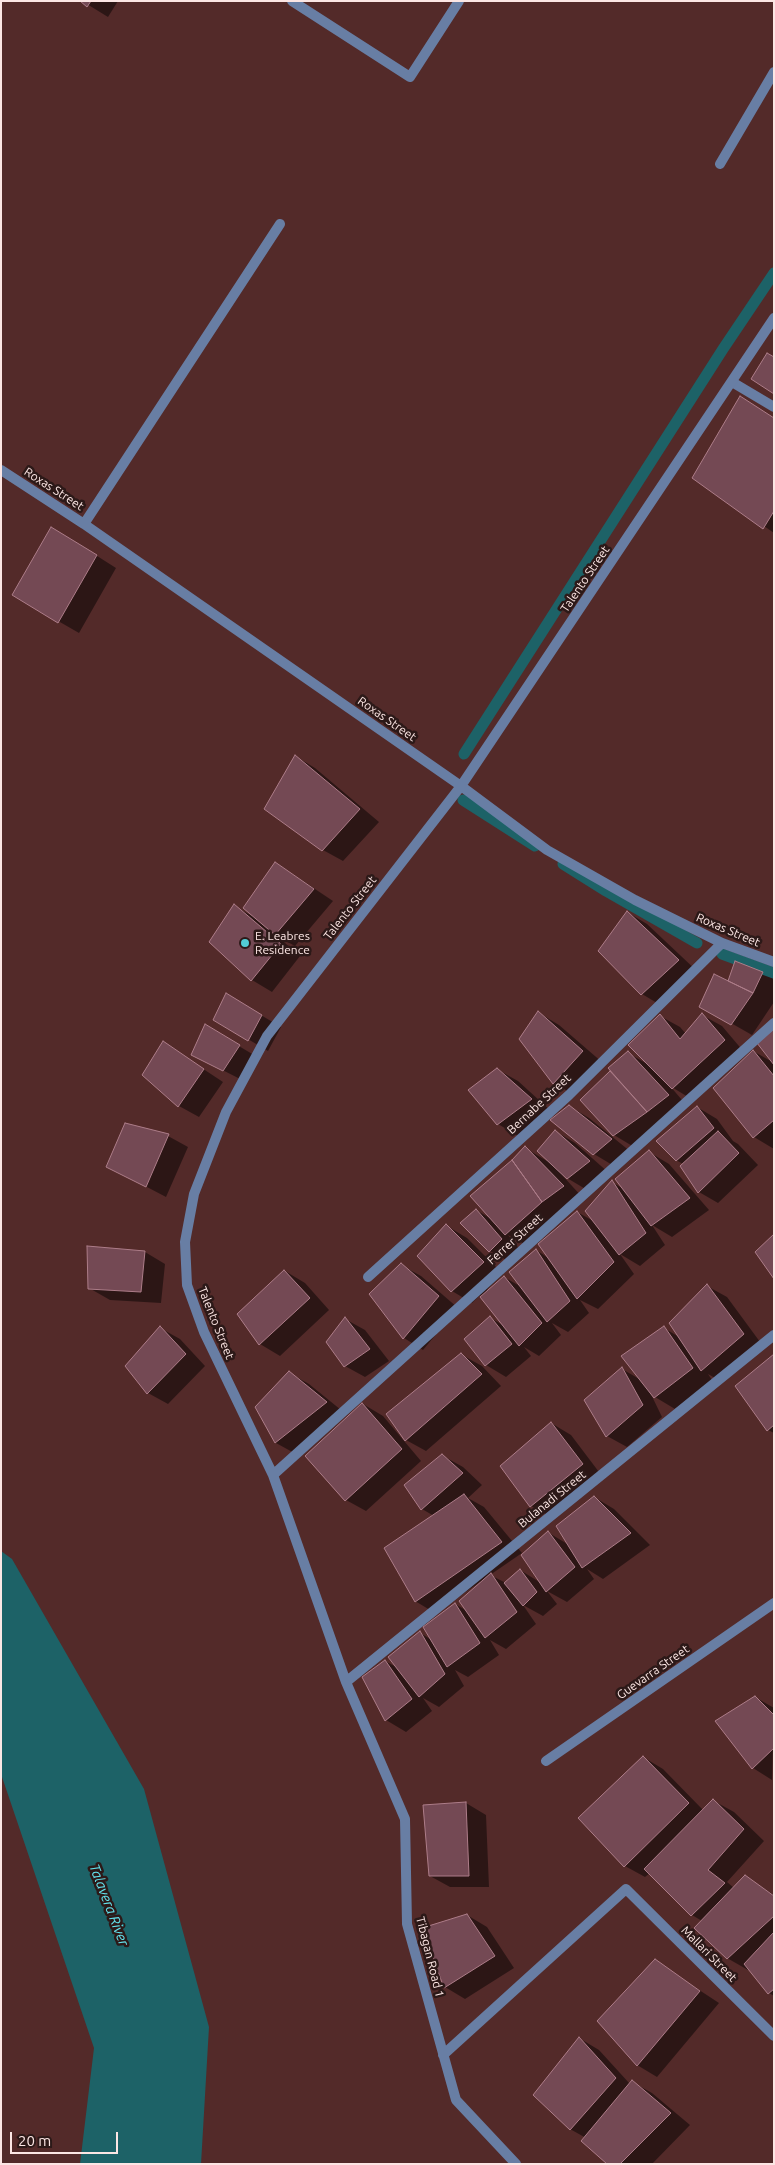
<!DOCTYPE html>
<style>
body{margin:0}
#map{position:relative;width:775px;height:2165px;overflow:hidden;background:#532a29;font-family:Ubuntu,sans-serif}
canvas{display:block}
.frame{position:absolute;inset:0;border:2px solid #fce6e4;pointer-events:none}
.scale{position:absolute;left:10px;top:2132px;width:108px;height:22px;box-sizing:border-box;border:2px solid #fce6e4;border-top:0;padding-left:6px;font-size:15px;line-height:18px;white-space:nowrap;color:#fce6e4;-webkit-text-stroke:4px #2c1918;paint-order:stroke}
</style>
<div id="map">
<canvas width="775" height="2165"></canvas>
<div class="frame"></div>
<div class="scale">20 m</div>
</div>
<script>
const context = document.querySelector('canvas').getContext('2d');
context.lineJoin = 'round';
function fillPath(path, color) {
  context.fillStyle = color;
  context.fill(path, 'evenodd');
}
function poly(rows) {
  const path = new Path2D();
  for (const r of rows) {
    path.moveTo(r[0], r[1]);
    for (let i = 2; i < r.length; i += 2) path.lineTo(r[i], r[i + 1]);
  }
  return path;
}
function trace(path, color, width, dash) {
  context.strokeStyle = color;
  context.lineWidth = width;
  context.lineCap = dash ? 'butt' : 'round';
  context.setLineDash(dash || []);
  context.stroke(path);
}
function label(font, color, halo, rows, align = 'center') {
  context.font = font + ' Ubuntu,sans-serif';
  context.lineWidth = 5;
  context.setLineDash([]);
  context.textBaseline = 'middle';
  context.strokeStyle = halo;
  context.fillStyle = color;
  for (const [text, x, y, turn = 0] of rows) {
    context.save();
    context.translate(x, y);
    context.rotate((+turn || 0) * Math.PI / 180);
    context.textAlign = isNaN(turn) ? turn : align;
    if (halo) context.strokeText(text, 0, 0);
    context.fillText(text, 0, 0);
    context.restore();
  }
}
const water = poly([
 [1,1551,12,1559,144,1789,209,2027,201,2164,80,2164,94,2048,1,1774]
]);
const shadow = poly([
 [82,1,118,1,108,17],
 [774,418,774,533,694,477],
 [72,540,116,568,79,633,13,595],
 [295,756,315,768,379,822,343,861,323,850],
 [276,863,333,901,295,946,278,937,300,956,272,992,252,980,234,906,252,916],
 [627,912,647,924,698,972,662,1006,642,994,599,951],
 [762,973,774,979,774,1002,752,1035,701,1006,729,982],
 [227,995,281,1027,268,1051,214,1019],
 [539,1013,559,1025,603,1063,574,1095,554,1083,520,1039],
 [702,1015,722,1026,744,1052,693,1100,670,1086,688,1107,634,1147,614,1135,610,1073,618,1077,628,1053,649,1065,660,1016,680,1027,686,1034],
 [205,1026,259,1058,244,1081,193,1055],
 [164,1043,223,1082,199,1117,179,1106],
 [753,1051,774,1063,774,1149,754,1137],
 [498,1070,518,1081,551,1111,518,1136,498,1124],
 [569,1106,589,1118,631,1152,614,1166,594,1154],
 [697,1107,717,1119,733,1141,738,1144,758,1165,718,1203,699,1192,683,1164,676,1160],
 [555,1131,575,1143,609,1173,587,1190,562,1175,583,1198,526,1245,508,1235,521,1251,510,1262,490,1251,476,1210,493,1220,525,1148,547,1161],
 [168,1136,188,1147,166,1197,107,1166],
 [649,1152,669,1164,709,1210,672,1237,652,1225,665,1245,640,1266,620,1254,634,1274,598,1309,580,1300,589,1313,568,1332,552,1323,561,1335,539,1356,524,1347,531,1356,506,1377,486,1365,466,1339,490,1318,505,1326,480,1295,472,1303,452,1291,447,1226,467,1238,503,1274,487,1289,488,1291,504,1277,523,1288,536,1250,550,1259,577,1212,597,1223,612,1182,625,1190],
 [145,1252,165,1264,161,1303,110,1300,89,1288],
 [401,1265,421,1276,458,1308,423,1350,404,1338],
 [285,1271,305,1283,329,1310,280,1356,260,1344,239,1314],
 [707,1286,727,1297,763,1346,722,1382,708,1374,712,1380,675,1409,655,1397,648,1388,662,1417,627,1447,607,1436,622,1369,641,1380,664,1328,679,1337],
 [345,1319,365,1330,389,1361,365,1377,345,1366],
 [160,1328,180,1339,205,1366,168,1404,148,1393,127,1366],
 [462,1355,482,1366,501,1386,426,1451,406,1440],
 [774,1355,774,1433,768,1430],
 [289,1373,309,1384,346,1414,296,1454,276,1443,257,1408],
 [363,1404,383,1416,421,1461,366,1511,346,1500],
 [551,1423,571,1435,602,1476,551,1517,531,1506],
 [443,1456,463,1467,482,1485,468,1498,484,1507,522,1553,490,1575,506,1583,520,1570,541,1583,549,1533,569,1545,594,1497,614,1509,650,1545,603,1579,587,1569,594,1579,567,1602,547,1591,557,1604,543,1616,523,1605,536,1624,506,1649,490,1640,499,1655,468,1677,455,1670,464,1686,439,1707,423,1698,432,1711,406,1732,386,1720,363,1678,385,1661,398,1668,420,1633,432,1640,455,1604,469,1612,481,1583,480,1582,435,1613,415,1601,434,1516,422,1509,406,1485],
 [755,1697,774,1708,772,1780,753,1768],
 [643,1757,663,1769,704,1811,714,1801,734,1812,764,1841,727,1882,734,1888,745,1877,774,1895,774,1996,769,1993,749,1968,748,1970,727,1958,702,1921,692,1915,650,1873,645,1877,625,1866],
 [466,1803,486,1815,489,1887,450,1887,430,1876,424,1806],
 [467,1915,487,1927,514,1968,465,1999,445,1987],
 [655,1961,719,2003,657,2077,637,2065],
 [579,2038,599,2050,630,2084,632,2082,652,2093,690,2125,652,2164,609,2164,586,2138,570,2129]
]);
const stream = poly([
 [464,754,723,349,774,273],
 [463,800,535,846],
 [563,864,606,891,697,943],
 [722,954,774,973]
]);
const building = poly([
 [80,1,91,1,87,7,80,1],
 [767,353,774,357,774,394,751,379,767,353],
 [740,396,774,418,774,511,763,529,692,478,740,396],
 [51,527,97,555,58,623,12,595,51,527],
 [295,755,360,809,322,851,264,809,295,755],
 [275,862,314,889,275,935,243,908,275,862],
 [234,904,281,944,251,981,209,942,234,904],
 [627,911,679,960,641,995,598,951,627,911],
 [735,961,763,972,753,993,728,981,735,961],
 [714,974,753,993,731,1025,699,1007,714,974],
 [226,993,262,1015,248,1041,213,1020,226,993],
 [538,1011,583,1051,553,1084,519,1039,538,1011],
 [702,1013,725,1040,672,1089,628,1045,660,1014,680,1039,702,1013],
 [205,1024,240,1045,223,1071,191,1055,205,1024],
 [774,1029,774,1065,757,1043,774,1029],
 [163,1041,204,1069,178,1107,142,1075,163,1041],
 [753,1050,774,1076,774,1120,753,1138,713,1088,753,1050],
 [628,1051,669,1095,647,1112,608,1068,628,1051],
 [497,1068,532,1099,497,1125,468,1090,497,1068],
 [610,1071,647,1112,613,1136,580,1100,610,1071],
 [569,1105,612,1139,593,1155,550,1120,569,1105],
 [697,1106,714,1128,676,1161,656,1141,697,1106],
 [125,1123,169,1134,146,1187,106,1167,125,1123],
 [555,1130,590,1161,567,1179,537,1151,555,1130],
 [718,1131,739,1153,698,1193,680,1166,718,1131],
 [525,1146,564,1186,542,1202,512,1160,525,1146],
 [649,1150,690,1198,651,1226,615,1179,649,1150],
 [512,1160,542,1202,505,1235,470,1196,512,1160],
 [612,1180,646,1233,619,1255,585,1211,612,1180],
 [476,1209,502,1239,489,1252,460,1223,476,1209],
 [577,1211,614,1262,577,1299,538,1244,577,1211],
 [446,1224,484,1262,451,1292,417,1256,446,1224],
 [774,1234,774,1279,755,1252,774,1234],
 [87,1246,145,1251,141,1292,88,1289,87,1246],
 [536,1249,570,1301,547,1322,509,1272,536,1249],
 [401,1263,439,1296,403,1339,369,1294,401,1263],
 [284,1270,310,1298,259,1345,237,1314,284,1270],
 [504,1276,542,1323,519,1346,480,1297,504,1276],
 [707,1284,744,1334,701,1371,669,1323,707,1284],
 [490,1316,512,1344,485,1366,464,1339,490,1316],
 [345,1317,370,1349,344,1367,326,1342,345,1317],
 [160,1326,186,1354,147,1394,125,1366,160,1326],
 [664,1326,693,1368,654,1398,621,1356,664,1326],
 [461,1353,482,1374,405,1441,386,1414,461,1353],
 [774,1354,774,1425,767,1431,735,1386,774,1354],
 [622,1367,643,1405,606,1437,584,1400,622,1367],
 [289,1371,327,1402,275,1443,255,1407,289,1371],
 [362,1403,402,1449,345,1501,305,1456,362,1403],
 [551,1422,583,1464,530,1507,500,1466,551,1422],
 [442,1454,463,1473,421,1510,404,1485,442,1454],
 [464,1494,502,1542,415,1602,384,1548,464,1494],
 [594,1496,631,1533,582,1568,556,1526,594,1496],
 [548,1531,575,1567,546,1592,521,1555,548,1531],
 [520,1569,537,1592,523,1606,504,1583,520,1569],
 [491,1573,517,1612,485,1638,459,1601,491,1573],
 [455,1603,480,1643,447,1667,423,1627,455,1603],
 [420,1631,445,1674,419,1697,388,1657,420,1631],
 [385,1660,412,1699,385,1721,362,1677,385,1660],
 [755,1696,774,1715,774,1748,752,1769,715,1721,755,1696],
 [643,1756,689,1803,624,1867,578,1818,643,1756],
 [713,1799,744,1829,708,1870,725,1883,691,1916,644,1869,713,1799],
 [466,1802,469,1876,429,1876,423,1805,466,1802],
 [745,1875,774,1896,774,1916,727,1959,694,1928,745,1875],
 [467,1914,495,1956,444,1988,422,1928,467,1914],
 [774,1932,774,1989,768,1994,744,1964,774,1932],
 [655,1959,700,1991,637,2066,597,2021,655,1959],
 [579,2037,616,2078,570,2130,533,2095,579,2037],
 [632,2080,671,2113,620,2164,607,2164,581,2141,632,2080]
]);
const lane = poly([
 [732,382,774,407],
 [546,1761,774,1603]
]);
const street = poly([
 [292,1,410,77,459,1],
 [720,164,774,72],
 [1,470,84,524,461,786,547,850,635,900,722,943,774,962],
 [84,524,280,224],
 [368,1277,569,1095,722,943],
 [273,1475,774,1023],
 [346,1682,774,1335],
 [443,2055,626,1889,774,2036],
 [516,2164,456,2100,407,1924,405,1819,346,1682,273,1475,204,1332,187,1285,185,1242,194,1194,226,1112,267,1036,461,786,774,318]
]);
const markers = [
 [245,943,5,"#52ccd5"]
];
const streetNames = [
 ["Roxas Street",54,489,33],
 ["Talento Street",585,579,-56],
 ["Roxas Street",387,719,35],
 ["Talento Street",350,908,-52],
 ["Roxas Street",728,930,23],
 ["Bernabe Street",539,1104,-43],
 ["Ferrer Street",515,1239,-42],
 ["Talento Street",216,1323,68],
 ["Bulanadi Street",552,1499,-39],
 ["Guevarra Street",653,1672,-35],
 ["Mallari Street",709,1954,45],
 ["Tibagan Road 1",430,1957,76]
];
const poiNames = [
 ["E. Leabres",255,936],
 ["Residence",255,950]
];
const waterNames = [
 ["Talavera River",109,1905,69]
];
fillPath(water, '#1d6267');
fillPath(shadow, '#0007');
trace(stream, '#1d6267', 11);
fillPath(building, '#744954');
trace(building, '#ad7d89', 1);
trace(lane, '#687ea4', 10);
trace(street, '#687ea4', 10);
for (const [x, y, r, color] of markers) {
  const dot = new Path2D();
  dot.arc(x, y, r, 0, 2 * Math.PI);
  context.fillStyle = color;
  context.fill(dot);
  trace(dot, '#2c1918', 2);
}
label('12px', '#fce6e4', '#2c1918', streetNames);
label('12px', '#fce6e4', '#2c1918', poiNames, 'left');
label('italic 14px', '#63e4ee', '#2c1918', waterNames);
</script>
